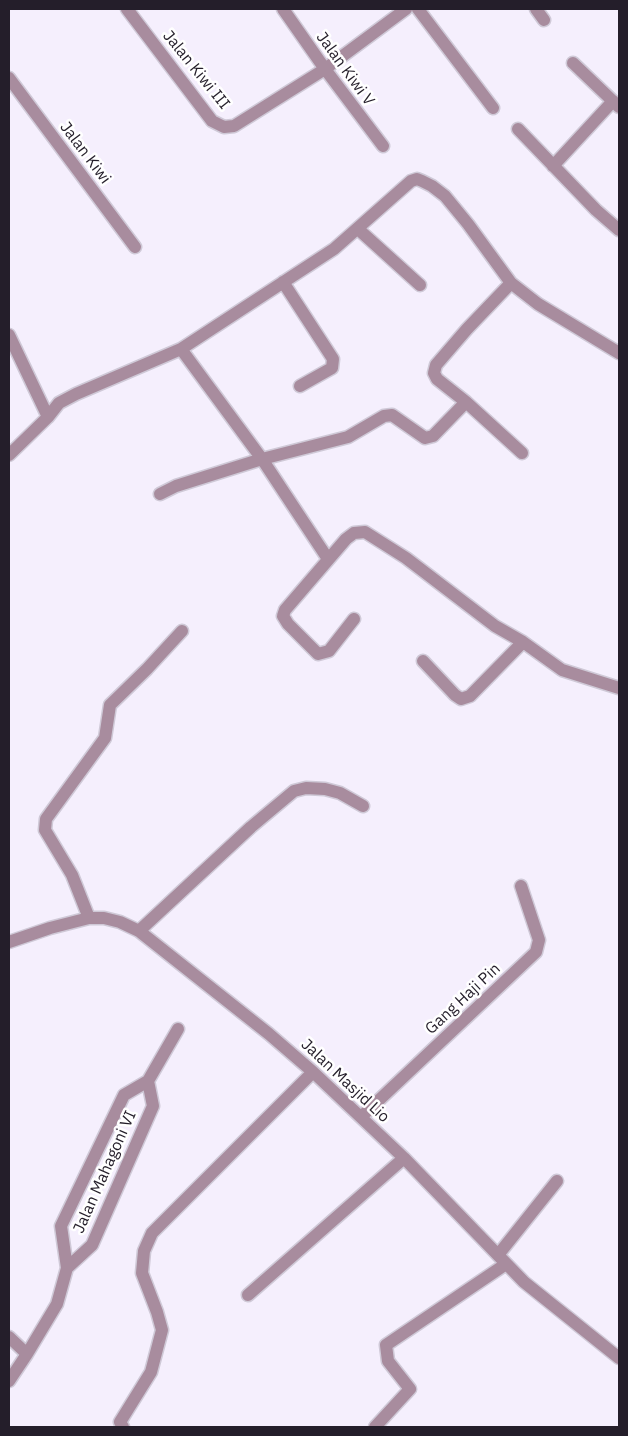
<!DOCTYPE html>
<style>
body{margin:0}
#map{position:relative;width:628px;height:1436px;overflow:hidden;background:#f5effd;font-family:"IBM Plex Sans",sans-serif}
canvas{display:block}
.frame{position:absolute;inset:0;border:10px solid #241e2a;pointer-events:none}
</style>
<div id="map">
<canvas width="628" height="1436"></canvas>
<div class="frame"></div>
</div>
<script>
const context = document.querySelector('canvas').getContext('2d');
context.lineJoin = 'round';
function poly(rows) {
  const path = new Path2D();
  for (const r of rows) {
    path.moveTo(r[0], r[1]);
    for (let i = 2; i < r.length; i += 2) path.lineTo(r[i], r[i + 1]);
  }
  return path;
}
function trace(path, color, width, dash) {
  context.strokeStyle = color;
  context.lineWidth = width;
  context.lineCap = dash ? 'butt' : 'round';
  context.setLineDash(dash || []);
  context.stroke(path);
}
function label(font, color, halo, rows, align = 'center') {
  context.font = font + ' "IBM Plex Sans",sans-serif';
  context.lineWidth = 5;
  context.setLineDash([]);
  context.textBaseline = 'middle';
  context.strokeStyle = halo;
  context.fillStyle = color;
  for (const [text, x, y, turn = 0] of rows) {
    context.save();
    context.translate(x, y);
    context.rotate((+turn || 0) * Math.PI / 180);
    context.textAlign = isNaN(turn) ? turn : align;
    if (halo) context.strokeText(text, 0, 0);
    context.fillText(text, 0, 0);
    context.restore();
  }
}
const minor = poly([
 [127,9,212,121,224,127,234,126,325,69,406,9],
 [283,9,325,69,383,146],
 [418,9,493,108],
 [536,9,544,20],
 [573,63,619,107],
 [9,78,135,247],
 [518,129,596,210,619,230],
 [553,166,613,101],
 [358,229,420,285],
 [283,282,333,359,332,368,300,386],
 [511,283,467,329,436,365,434,373,437,379,466,402,522,453],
 [9,335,48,417,59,403,76,394,181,349,334,249,411,181,417,179,422,181,432,186,445,196,468,224,511,283,538,304,619,353],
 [181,349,262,459,328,559],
 [9,455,48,417],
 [160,494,176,486,262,459,348,437,384,416,392,415,425,438,433,436,466,402],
 [354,619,329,651,318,654,288,624,283,616,285,610,346,539,354,533,365,532,406,558,495,626,523,642,562,670,619,688],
 [423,661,455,695,461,699,470,696,523,642],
 [89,918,72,875,45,830,46,819,105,738,110,705,147,669,182,631],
 [139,931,251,827,294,791,306,788,325,789,340,793,363,806],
 [9,942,50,928,89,918,104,918,120,922,139,931,269,1034,313,1072,404,1158,524,1282,619,1358],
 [361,1117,536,952,539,940,521,886],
 [498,1255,557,1181],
 [67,1268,92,1245,153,1106,148,1081],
 [248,1295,404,1158],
 [9,1337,27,1354],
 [9,1381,27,1354,57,1304,67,1268,61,1226,124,1095,148,1081,178,1029],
 [123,1427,120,1422,151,1372,162,1330,157,1312,142,1273,144,1251,152,1233,313,1072],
 [375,1427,410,1389,388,1361,386,1345,506,1264]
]);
const streetNames = [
 ["Jalan Kiwi V",345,69,54],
 ["Jalan Kiwi III",196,70,51],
 ["Jalan Kiwi",85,153,53],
 ["Gang Haji Pin",463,999,-43],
 ["Jalan Masjid Lio",345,1081,43],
 ["Jalan Mahagoni VI",105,1172,-66]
];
trace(minor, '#cfc9d7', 15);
trace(minor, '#a88c9e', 12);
label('16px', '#241e2a', '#fff', streetNames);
</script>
